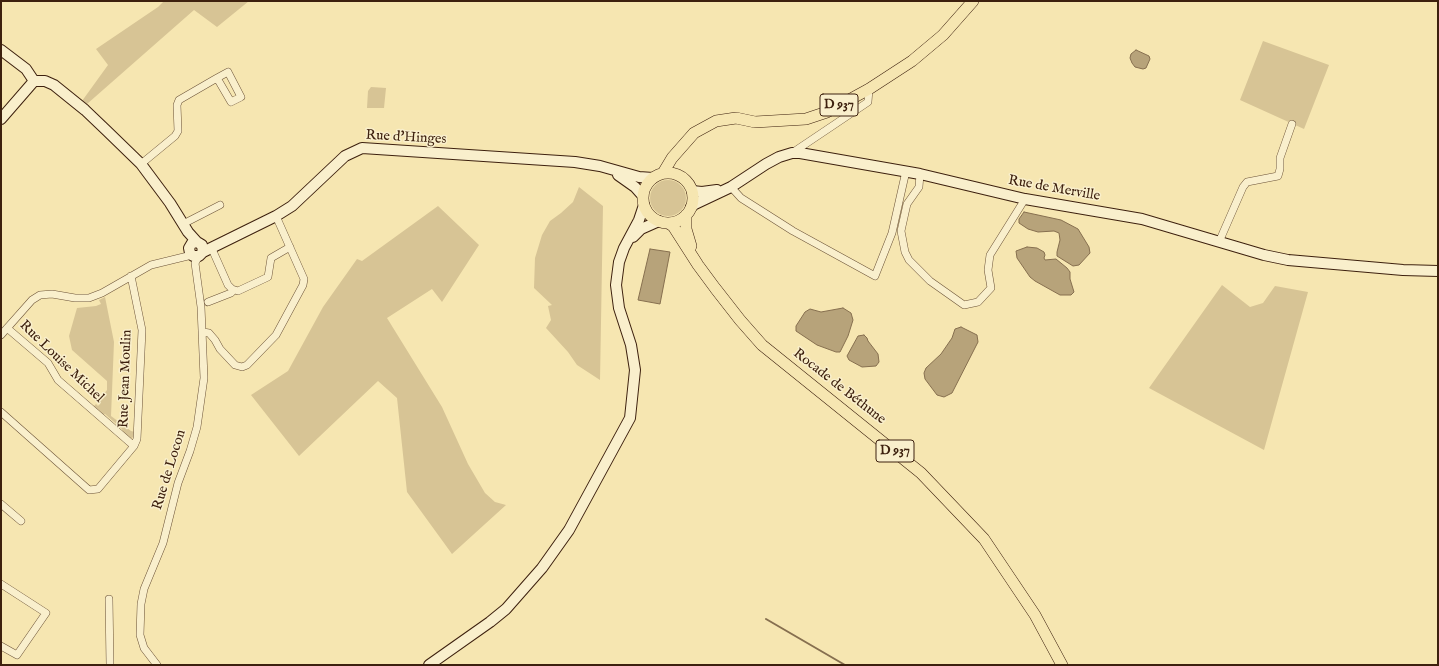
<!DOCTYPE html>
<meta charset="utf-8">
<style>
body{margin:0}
#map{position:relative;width:1439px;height:666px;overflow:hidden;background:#f6e6b1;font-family:"IM FELL English",serif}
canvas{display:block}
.frame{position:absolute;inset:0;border:2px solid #3d200e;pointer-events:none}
</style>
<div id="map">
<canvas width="1439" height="666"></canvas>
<div class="frame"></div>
</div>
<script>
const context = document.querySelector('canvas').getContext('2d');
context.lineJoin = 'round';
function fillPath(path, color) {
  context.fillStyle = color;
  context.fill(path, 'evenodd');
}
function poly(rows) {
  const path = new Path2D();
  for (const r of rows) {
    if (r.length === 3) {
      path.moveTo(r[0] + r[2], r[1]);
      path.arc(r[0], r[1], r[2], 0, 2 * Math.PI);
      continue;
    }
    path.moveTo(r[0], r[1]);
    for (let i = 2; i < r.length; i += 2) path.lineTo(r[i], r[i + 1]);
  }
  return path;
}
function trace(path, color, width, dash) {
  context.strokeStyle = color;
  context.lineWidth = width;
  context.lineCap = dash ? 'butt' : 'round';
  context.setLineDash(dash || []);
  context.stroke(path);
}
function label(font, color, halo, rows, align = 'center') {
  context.font = font + ' "IM FELL English",serif';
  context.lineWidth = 3;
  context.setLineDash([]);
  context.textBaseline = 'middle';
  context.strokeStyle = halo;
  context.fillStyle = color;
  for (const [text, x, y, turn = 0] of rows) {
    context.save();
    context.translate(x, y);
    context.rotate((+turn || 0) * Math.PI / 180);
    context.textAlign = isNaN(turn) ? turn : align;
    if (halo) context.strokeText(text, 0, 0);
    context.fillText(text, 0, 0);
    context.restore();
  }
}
const green = poly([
 [164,1,249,1,217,27,194,10,87,104,82,101,108,65,96,49,158,7],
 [1263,41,1329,65,1304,129,1240,100],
 [371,87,386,88,384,108,367,108,368,91],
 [668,198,18],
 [579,187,603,206,600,380,577,365,568,352,546,328,551,320,548,306,552,305,534,288,535,258,542,235,550,221,561,213,573,202],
 [438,206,479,245,442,302,432,289,387,318,442,407,468,464,485,493,495,502,506,505,452,554,407,492,397,398,378,381,299,456,251,395,288,371,323,307,357,259,362,261],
 [1222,285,1250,307,1263,303,1275,286,1308,292,1264,450,1149,388],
 [105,297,114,342,111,416,131,431,135,432,135,436,130,439,123,433,122,429,105,414,101,415,93,407,96,404,98,406,100,404,98,401,107,390,107,381,72,350,69,336,77,308,96,306,101,304,99,300]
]);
const water = poly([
 [1136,50,1149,56,1150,59,1146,68,1143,69,1135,67,1132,63,1130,58,1131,54,1136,50],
 [1024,212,1061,220,1078,229,1089,247,1090,253,1079,265,1073,266,1057,256,1057,252,1060,240,1059,233,1054,231,1038,232,1028,229,1019,223,1019,219,1024,212],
 [1027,247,1037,248,1044,252,1045,255,1044,258,1045,260,1056,259,1067,268,1070,272,1070,279,1074,292,1071,295,1060,295,1035,281,1030,277,1017,258,1016,251,1027,247],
 [650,249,670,252,660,304,638,300,650,249],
 [843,308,851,313,853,320,848,336,840,352,836,352,817,345,796,331,796,326,805,312,810,309,821,312,843,308],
 [961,327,977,335,978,342,952,393,944,397,937,395,925,379,924,373,926,368,941,354,952,338,955,329,961,327],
 [864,335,867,338,868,341,878,354,879,362,876,366,862,367,849,360,847,356,858,336,864,335]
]);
const stream = poly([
 [766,619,845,665]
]);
const street = poly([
 [792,153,868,102,869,89],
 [141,164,175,136,178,131,177,105,179,100,217,78,228,72,241,97,231,102,217,78],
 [920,174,919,187,907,204,901,231,905,252,909,260,930,281,964,305,978,302,991,288,988,270,990,255,1025,199],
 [731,187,741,198,793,231,875,276,892,233,906,171],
 [183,224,220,205],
 [1219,242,1243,187,1247,182,1278,176,1280,169,1280,158,1292,124],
 [212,249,228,285,232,289,238,291,268,277,271,258,290,247],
 [208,302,231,293,234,290],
 [7,328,48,363,58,380,134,446],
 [203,332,209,333,215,340,220,349,235,365,242,367,247,365,276,335,303,285,304,279,276,216],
 [1,335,32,300,40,295,52,294,75,298,89,298,102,293,151,265,192,255],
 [1,412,89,490,98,489,134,446,137,439,142,330,131,276],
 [1,504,21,521],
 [1,584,46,613,17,655,1,646],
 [109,599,110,665],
 [157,665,144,648,140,635,141,604,144,589,163,543,178,483,190,451,197,427,204,378,201,307,195,263,199,256]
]);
const secondary = poly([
 [1,50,26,69,34,81],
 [34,81,45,81,54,85,85,110,107,131,141,164,170,203,188,232,197,242],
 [1,119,34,81],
 [618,175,635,187,643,196],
 [692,191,702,192,717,190],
 [691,207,695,204,731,187,766,164,779,157,792,153,800,153,920,174,1025,199,1142,219,1264,255,1288,260,1403,270,1438,271],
 [633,237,641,229,659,221],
 [202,245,197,242,192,243,189,248,190,253,193,256,199,256,203,252,202,246],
 [203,252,276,216,292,206,345,156,362,148,575,162,600,166,639,177,653,178],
 [429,665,490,622,506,609,542,568,569,530,630,418,635,370,631,345,619,308,616,285,619,262,624,248,639,220,644,205]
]);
const primary = poly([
 [663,173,672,158,694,133,716,121,736,118,755,122,806,119,827,112,869,89,912,61,943,35,973,1],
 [668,198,25],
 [686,215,686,229,691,246],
 [668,223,673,226,698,265,715,288,740,320,762,345,921,473,984,539,1035,615,1062,665]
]);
const shields = [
 [839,105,38],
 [895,451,38]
];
const shieldNames = [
 ["D 937",839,105],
 ["D 937",895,451]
];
const streetNames = [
 ["Rue d'Hinges",406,138,3],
 ["Rue de Merville",1054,189,10],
 ["Rue Louise Michel",61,362,44],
 ["Rue Jean Moulin",126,379,-88],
 ["Rocade de Béthune",839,387,38],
 ["Rue de Locon",170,470,-73]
];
fillPath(green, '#d7c495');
fillPath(water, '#b7a37a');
trace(water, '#866f4f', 1);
trace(stream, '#866f4f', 2);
trace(street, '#6b5237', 8);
trace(secondary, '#3d200e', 12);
trace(primary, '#3d200e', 12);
trace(street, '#f9efcc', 7);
trace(secondary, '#f9efcc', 10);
trace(primary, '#f6e6b1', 11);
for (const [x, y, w] of shields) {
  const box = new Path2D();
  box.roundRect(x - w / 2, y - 11, w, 22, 3);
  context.fillStyle = '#f9efcc';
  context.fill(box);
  trace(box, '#3d200e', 1);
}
label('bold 13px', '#3d200e', null, shieldNames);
label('14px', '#3d200e', '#f9efcc', streetNames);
</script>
